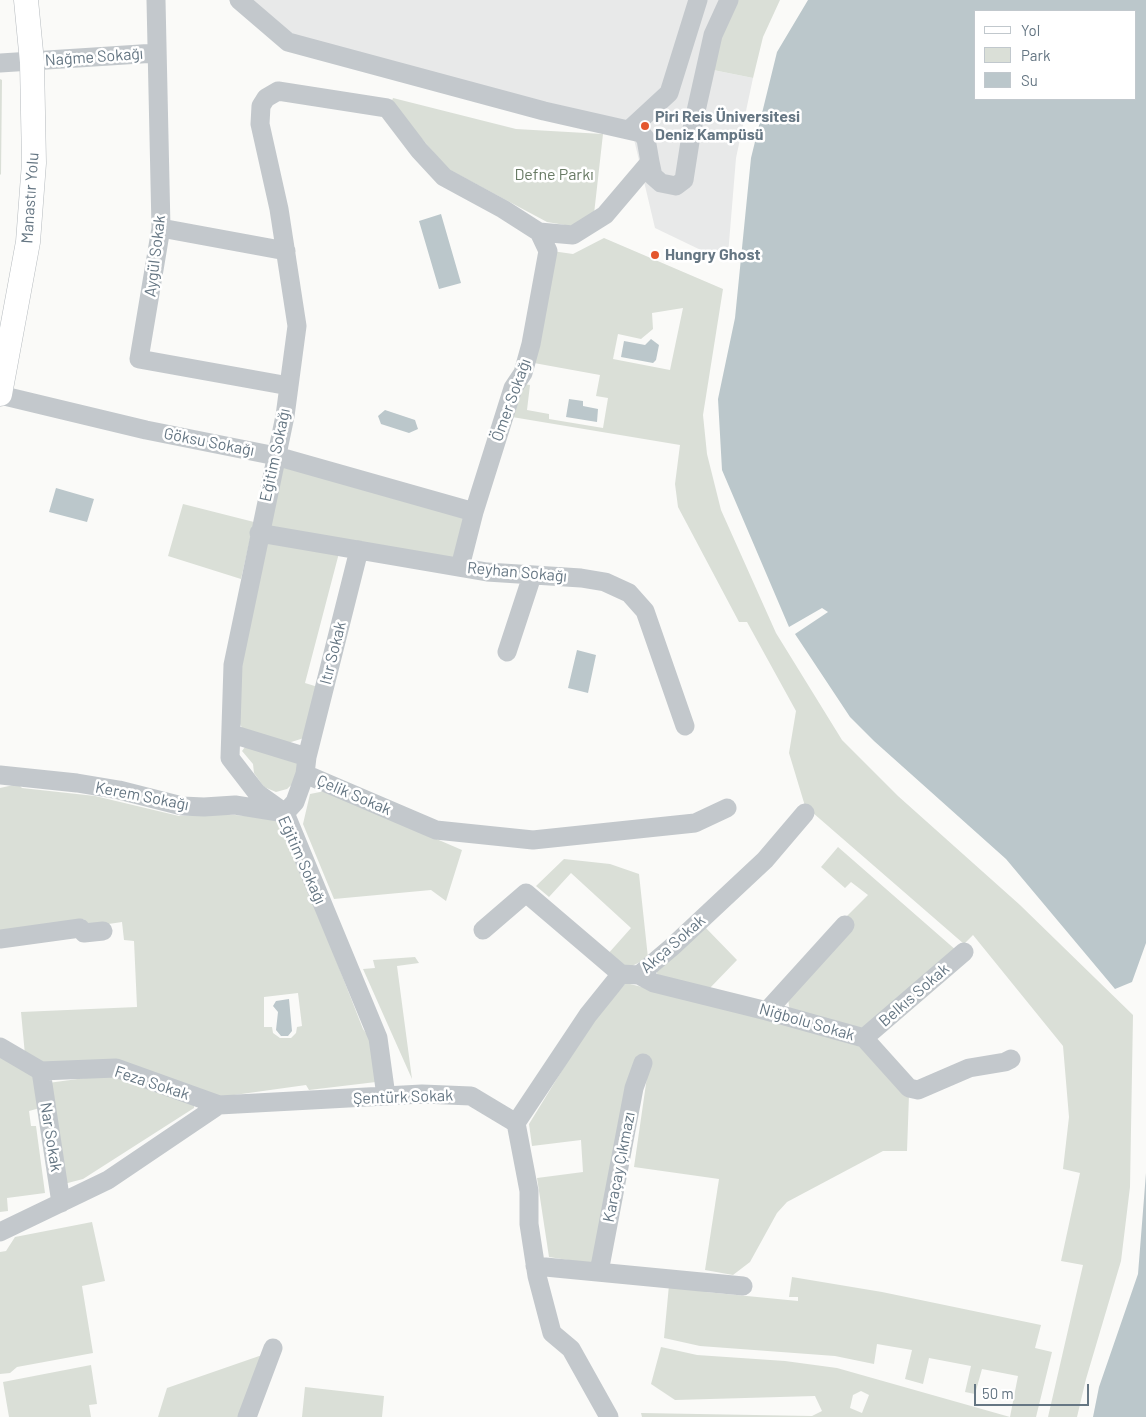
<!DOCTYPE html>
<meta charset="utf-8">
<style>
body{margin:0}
#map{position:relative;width:1146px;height:1417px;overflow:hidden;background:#fafaf8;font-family:Barlow,sans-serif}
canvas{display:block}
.legend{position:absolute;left:974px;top:10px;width:162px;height:90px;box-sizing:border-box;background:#fff;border:1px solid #c1c8cd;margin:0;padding:6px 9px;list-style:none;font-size:15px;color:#657683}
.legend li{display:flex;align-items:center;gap:10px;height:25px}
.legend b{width:25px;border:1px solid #c1c8cd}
.scale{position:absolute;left:974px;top:1384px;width:115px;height:22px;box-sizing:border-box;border:2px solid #657683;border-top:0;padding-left:6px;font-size:15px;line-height:18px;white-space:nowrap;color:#657683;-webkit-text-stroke:4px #fff;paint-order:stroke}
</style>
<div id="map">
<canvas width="1146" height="1417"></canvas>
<ul class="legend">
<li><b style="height:6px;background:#fff"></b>Yol</li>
<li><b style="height:14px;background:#dadfd7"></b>Park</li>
<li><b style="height:14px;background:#bbc7cb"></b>Su</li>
</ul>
<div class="scale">50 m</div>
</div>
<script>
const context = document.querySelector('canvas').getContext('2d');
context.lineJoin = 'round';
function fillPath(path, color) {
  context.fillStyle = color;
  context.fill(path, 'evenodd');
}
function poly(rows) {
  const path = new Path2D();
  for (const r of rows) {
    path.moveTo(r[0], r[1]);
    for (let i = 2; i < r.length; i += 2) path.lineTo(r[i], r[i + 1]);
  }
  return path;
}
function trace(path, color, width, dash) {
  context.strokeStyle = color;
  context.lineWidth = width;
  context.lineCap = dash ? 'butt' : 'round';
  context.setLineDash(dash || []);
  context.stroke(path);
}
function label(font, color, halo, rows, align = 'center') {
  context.font = font + ' Barlow,sans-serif';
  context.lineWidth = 5;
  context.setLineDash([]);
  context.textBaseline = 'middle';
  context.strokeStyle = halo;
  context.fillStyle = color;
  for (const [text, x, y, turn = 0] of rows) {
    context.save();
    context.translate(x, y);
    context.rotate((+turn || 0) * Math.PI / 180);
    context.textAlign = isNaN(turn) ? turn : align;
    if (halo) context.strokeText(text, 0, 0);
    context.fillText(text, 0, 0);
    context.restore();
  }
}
const built = poly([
 [229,0,737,0,713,70,753,78,736,158,728,255,707,253,655,228,633,135,281,46]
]);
const green = poly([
 [737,0,780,0,763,37,753,78,713,70,718,40],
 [0,79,2,80,1,175,0,174],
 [393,98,516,129,603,134,594,214,577,227,547,222,448,169,391,103],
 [604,238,723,289,703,415,707,454,721,510,776,633,842,740,898,796,1020,905,1133,1015,1130,1187,1121,1261,1086,1379,1077,1417,1048,1417,1083,1265,1061,1261,1080,1173,1063,1169,1069,1117,1063,1046,973,935,964,944,805,806,789,753,796,711,747,622,739,622,678,507,675,484,680,445,512,417,524,384,530,385,527,410,549,414,549,419,603,428,608,398,596,396,600,375,534,363,540,258,538,249,573,254],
 [683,308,670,370,613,359,618,334,641,339,653,329,652,313],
 [282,465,467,515,456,560,269,526],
 [183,504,254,522,241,579,168,556],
 [267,540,339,553,305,683,318,687,304,738,288,743,242,728,240,724,239,673],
 [248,743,300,762,301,776,287,789,276,792,264,787,254,773,253,764,242,751],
 [18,784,22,788,95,796,179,816,222,814,273,818,284,827,363,1029,372,1041,376,1082,309,1090,306,1085,220,1097,42,1064,25,1055,21,1012,137,1007,134,941,124,940,122,922,88,927,84,919,0,932,0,788],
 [298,993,302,1026,297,1027,296,1033,291,1038,280,1038,273,1033,272,1027,264,1027,264,997],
 [325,791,462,850,446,901,431,890,334,899,303,824,310,794],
 [838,847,957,951,863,1031,790,1011,787,994,843,920,868,895,851,882,845,888,821,867],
 [564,859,610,864,639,874,648,958,628,968,607,955,631,928,571,873,549,897,536,886],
 [704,926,737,960,709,989,658,976,656,970],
 [415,957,419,963,397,966,412,1079,363,969,375,968,373,960],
 [626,983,855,1040,909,1095,907,1151,883,1151,787,1202,777,1213,750,1262,733,1275,705,1270,719,1179,634,1167,649,1063,594,1264,549,1257,537,1178,583,1172,581,1140,532,1146,529,1124,593,1020],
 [0,1056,35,1078,40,1108,29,1111,31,1126,36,1126,45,1193,7,1198,8,1211,0,1212],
 [115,1074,194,1103,194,1108,83,1179,64,1184,48,1083],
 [92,1222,105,1281,82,1286,93,1353,17,1367,10,1373,0,1374,0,1252,6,1251,15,1237],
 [792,1277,882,1292,1041,1325,1035,1348,1052,1352,1036,1417,642,1417,641,1413,812,1416,822,1411,815,1396,675,1400,651,1384,661,1347,697,1355,785,1361,837,1368,1010,1417,1018,1376,982,1369,975,1394,965,1392,971,1366,929,1358,923,1384,905,1379,912,1350,877,1344,874,1364,835,1356,700,1346,664,1338,669,1285,706,1289,706,1292,798,1301,798,1297,789,1297],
 [861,1391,869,1395,862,1413,850,1408,853,1395],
 [265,1354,241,1417,158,1417,167,1388],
 [91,1365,97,1404,89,1405,91,1417,9,1417,3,1382],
 [305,1387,384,1396,382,1417,302,1417]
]);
const water = poly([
 [808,0,1146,0,1146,943,1132,982,1115,989,1006,859,874,741,850,717,795,634,828,612,822,608,789,627,722,470,718,399,735,318,751,158,777,52],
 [975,11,1135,11,1135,99,975,99],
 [441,214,461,283,439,289,419,221],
 [651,339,659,345,656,360,653,363,621,357,624,341,645,345],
 [569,399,583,401,583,406,598,409,597,422,566,417],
 [385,410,415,420,418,429,409,433,381,424,378,416],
 [56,488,94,499,87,522,49,512],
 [577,650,596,655,588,693,568,688],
 [289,999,292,1031,288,1036,281,1036,276,1030,278,1012,273,1006,276,1001],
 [1146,1173,1146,1417,1093,1417,1099,1387,1138,1274]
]);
const minor = poly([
 [156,0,161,228,139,359,289,386],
 [239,0,288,42,544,111,641,133,646,139,650,162,605,215,573,235,539,232,503,209,444,177,419,150,387,108,278,91,266,98,261,106,260,124,279,209,297,326,285,416,233,665,230,758,257,793,285,813,378,1038,386,1096],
 [0,63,156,53],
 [630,129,669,93,698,0],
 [650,162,653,176,661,183,676,186,684,180,692,129,713,35,729,0],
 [161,228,286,251],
 [0,395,146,430,276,456,474,512],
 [259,533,487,572,581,578,605,582,629,593,645,611,685,726],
 [460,567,474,512,513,388,523,373,531,344,548,251,539,232],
 [507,652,532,576],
 [232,734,307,757,305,774,436,830,533,840,695,823,727,808],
 [307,757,359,550],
 [0,775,77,783,119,790,182,806,204,807,235,805,285,813,295,802,305,774],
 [483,930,526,893,621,974],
 [0,939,80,928,84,933,103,931],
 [639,975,654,983,767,1011,864,1038,909,1088,918,1090,969,1068,1005,1062,1011,1059],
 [767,1011,845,925],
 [864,1038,964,952],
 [0,1047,41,1071,116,1068,219,1105],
 [41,1071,61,1203],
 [516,1123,588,1015,621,974,639,975,672,947,765,860,805,813],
 [0,1232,108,1180,219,1105,422,1094,471,1096,516,1123,529,1191,529,1224,537,1276,552,1333,571,1349,609,1417],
 [535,1266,743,1286],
 [599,1272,634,1088,643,1063],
 [247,1417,273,1348]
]);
const major = poly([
 [0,394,28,242,34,163,32,62,26,0]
]);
const markers = [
 [645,126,5,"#e4572e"],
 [655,255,5,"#e4572e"]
];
const streetNames = [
 ["Nağme Sokağı",94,57,-4],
 ["Manastır Yolu",30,198,-86],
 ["Aygül Sokak",155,256,-83],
 ["Ömer Sokağı",511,400,-70],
 ["Göksu Sokağı",209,442,11],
 ["Eğitim Sokağı",275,455,-78],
 ["Reyhan Sokağı",517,572,5],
 ["Itır Sokak",333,653,-76],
 ["Çelik Sokak",354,795,23],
 ["Kerem Sokağı",142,796,11],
 ["Eğitim Sokağı",302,860,66],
 ["Akça Sokak",673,944,-41],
 ["Belkıs Sokak",914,995,-41],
 ["Niğbolu Sokak",807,1022,16],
 ["Feza Sokak",152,1083,18],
 ["Şentürk Sokak",403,1097,-2],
 ["Nar Sokak",51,1137,81],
 ["Karaçay Çıkmazı",619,1167,-79]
];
const poiNames = [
 ["Piri Reis Üniversitesi",655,117],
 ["Deniz Kampüsü",655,135],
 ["Hungry Ghost",665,255]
];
const parkNames = [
 ["Defne Parkı",554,175]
];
fillPath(built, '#e8e9e9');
fillPath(green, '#dadfd7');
fillPath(water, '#bbc7cb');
trace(major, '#b5babe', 25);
trace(minor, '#c3c8cc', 19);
trace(major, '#fff', 24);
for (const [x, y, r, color] of markers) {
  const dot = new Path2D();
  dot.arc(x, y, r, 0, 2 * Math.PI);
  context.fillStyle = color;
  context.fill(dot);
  trace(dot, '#fff', 2);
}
label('16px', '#657683', '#fff', streetNames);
label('bold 16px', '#657683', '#fff', poiNames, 'left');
label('16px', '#687a64', '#fff', parkNames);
</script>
